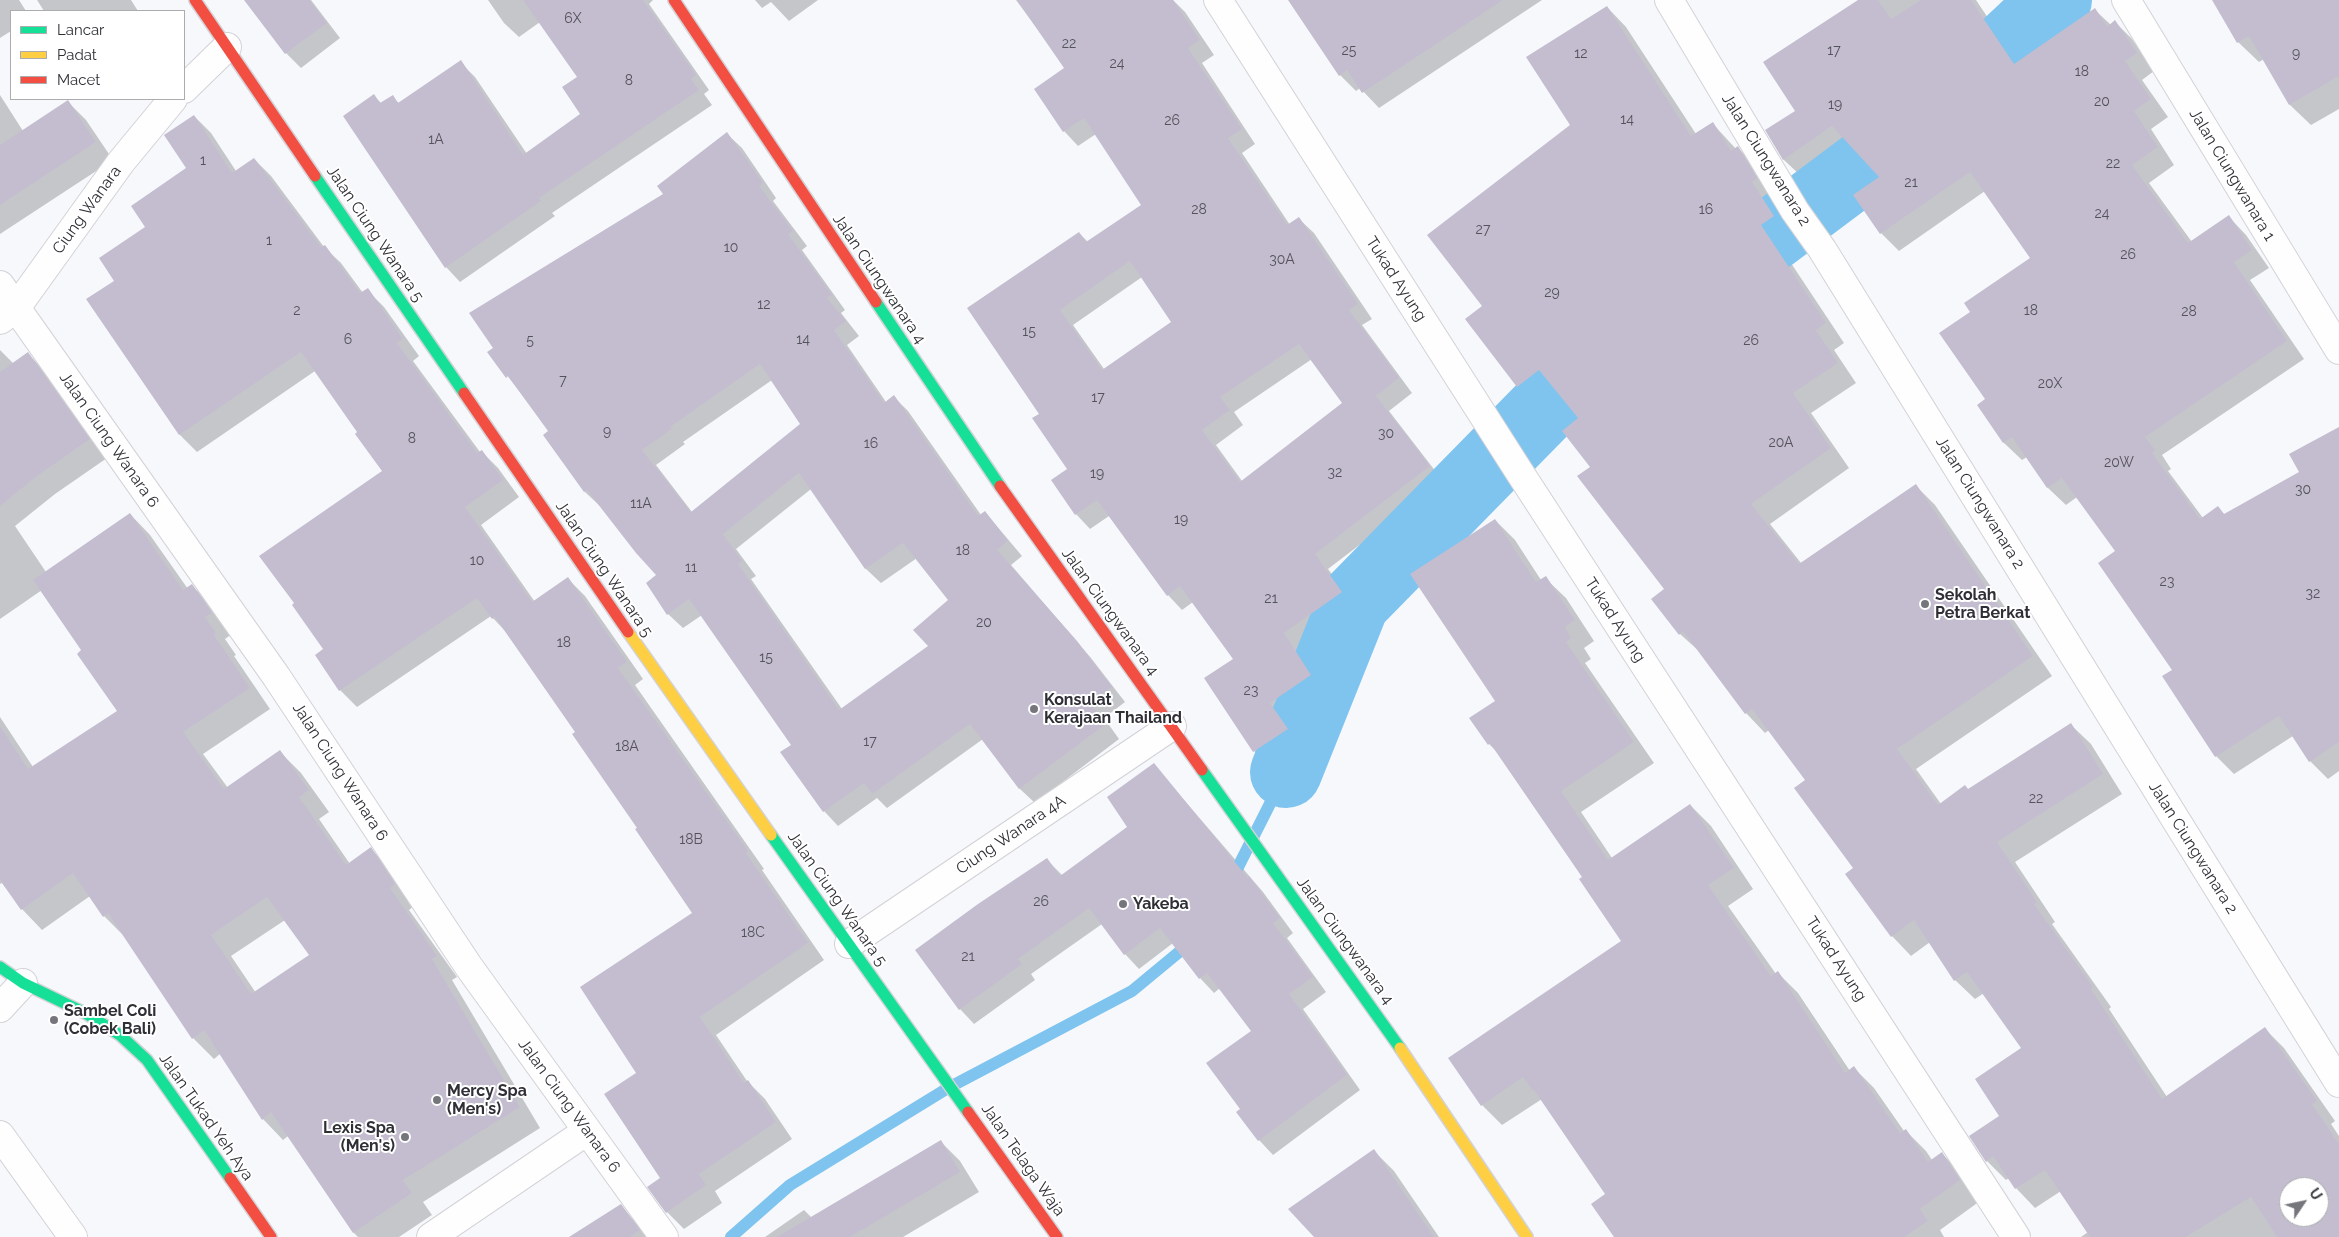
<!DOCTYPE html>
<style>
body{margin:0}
#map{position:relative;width:2339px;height:1237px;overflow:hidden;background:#f7f8fc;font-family:Raleway,sans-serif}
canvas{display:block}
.legend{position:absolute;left:10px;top:10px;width:175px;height:90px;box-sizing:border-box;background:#fff;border:1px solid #acacaf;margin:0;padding:6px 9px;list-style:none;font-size:15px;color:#2f3036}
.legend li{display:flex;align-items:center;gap:10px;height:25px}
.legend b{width:25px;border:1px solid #acacaf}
.north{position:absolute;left:2279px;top:1177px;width:50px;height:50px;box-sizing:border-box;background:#fff;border:1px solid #acacaf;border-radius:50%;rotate:56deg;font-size:14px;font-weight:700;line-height:20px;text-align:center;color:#2f3036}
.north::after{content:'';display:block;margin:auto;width:18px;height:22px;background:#75767b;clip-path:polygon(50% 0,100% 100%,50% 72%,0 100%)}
</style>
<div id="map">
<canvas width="2339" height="1237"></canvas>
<ul class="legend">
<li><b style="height:6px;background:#16e098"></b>Lancar</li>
<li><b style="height:6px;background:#ffcf43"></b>Padat</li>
<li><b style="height:6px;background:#f24e42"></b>Macet</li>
</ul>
<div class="north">U</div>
</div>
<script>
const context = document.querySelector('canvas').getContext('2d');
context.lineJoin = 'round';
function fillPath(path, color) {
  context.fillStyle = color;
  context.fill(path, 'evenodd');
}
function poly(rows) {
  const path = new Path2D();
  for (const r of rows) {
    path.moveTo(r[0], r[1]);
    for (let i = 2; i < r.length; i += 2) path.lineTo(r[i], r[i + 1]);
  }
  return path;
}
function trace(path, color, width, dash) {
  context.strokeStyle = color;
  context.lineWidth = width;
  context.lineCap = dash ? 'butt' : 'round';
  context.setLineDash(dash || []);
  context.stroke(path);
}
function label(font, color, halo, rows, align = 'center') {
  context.font = font + ' Raleway,sans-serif';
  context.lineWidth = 4;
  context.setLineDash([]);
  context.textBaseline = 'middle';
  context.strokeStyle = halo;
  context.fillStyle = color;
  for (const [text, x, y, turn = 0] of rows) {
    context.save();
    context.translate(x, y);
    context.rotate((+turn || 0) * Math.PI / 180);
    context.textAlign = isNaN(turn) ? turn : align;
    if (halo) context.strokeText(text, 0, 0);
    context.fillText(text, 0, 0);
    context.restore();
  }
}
const shadow = poly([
 [0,0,19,0,26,11,11,11,11,31,0,38],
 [37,0,131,0,138,11,44,11],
 [245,0,311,0,340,38,301,68,286,53],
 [488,0,653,0,649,4,709,90,704,94,712,105,552,213,555,216,460,282,446,267,374,96,382,104,392,97,399,103,460,62,475,77,527,154,581,114,579,77,540,22,519,37,504,23],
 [755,0,818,0,789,21,771,2,762,8],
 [1016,0,1173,0,1185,12,1214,55,1202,63,1255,144,1242,153,1290,225,1299,219,1314,233,1372,319,1362,325,1412,393,1389,411,1443,481,1328,569,1356,607,1297,648,1325,690,1284,718,1301,744,1269,766,1254,751,1206,679,1235,660,1193,602,1182,610,1168,595,1109,516,1090,529,1076,514,1069,469,1041,414,968,308,1079,233,1088,242,1143,205,1096,134,1078,146,1064,131,1035,89,1066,68],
 [1142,277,1172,322,1104,369,1073,325],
 [1312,359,1344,403,1242,481,1216,445,1243,425,1234,412],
 [1289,0,1542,0,1379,108,1360,88,1356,91,1340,75],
 [1860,0,1976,0,2018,63,2095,10,2111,25,2115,22,2132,39,2154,71,2142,80,2168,117,2151,129,2174,165,2149,183,2192,242,2229,217,2246,235,2269,268,2250,280,2304,359,2162,455,2171,469,2168,471,2203,518,2218,508,2225,515,2301,472,2339,432,2339,771,2328,779,2310,761,2293,736,2234,774,2216,756,2116,551,2077,497,2066,505,2048,488,2027,457,2022,460,2004,443,1979,405,1987,400,1972,312,2032,259,1985,191,1899,251,1881,233,1881,177,1850,144,1802,177,1784,160,1766,130,1797,112],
 [2214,0,2339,0,2339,109,2311,125,2290,105,2264,59,2259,62,2238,42],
 [1607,7,1626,27,1696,134,1713,124,1736,149,1738,148,1757,167,1776,198,1770,202,1793,236,1779,245,1844,343,1834,350,1856,383,1811,413,1849,468,1770,524,1801,563,1915,485,1935,505,2052,676,1916,769,1941,804,1969,790,2071,725,2091,744,2122,794,2015,862,2055,922,2052,924,2111,1007,2109,1009,2167,1097,2265,1029,2284,1048,2335,1121,2331,1124,2339,1136,2339,1237,2081,1237,2088,1232,2061,1191,2035,1208,2016,1188,2009,1178,2006,1180,1987,1161,2023,1049,1984,993,1975,999,1955,980,1930,942,1911,956,1892,936,1807,780,1769,730,1765,733,1746,713,1700,652,1680,634,1665,590,1591,467,1580,418,1557,390,1538,405,1518,386,1483,307,1572,125],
 [2289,1187,2319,1187,2319,1217,2289,1217],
 [0,95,23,131,68,102,86,120,113,160,0,234],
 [194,116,211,133,236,171,254,159,271,176,324,247,341,263,363,293,367,290,384,307,419,356,413,361,480,452,481,451,498,468,519,497,481,525,535,602,568,579,585,596,643,679,635,685,764,869,762,870,824,960,716,1035,747,1081,765,1099,792,1139,715,1191,722,1203,684,1229,667,1212,662,1179,638,1073,694,913,577,733,508,634,491,616,357,707,340,690,316,655,324,650,383,472,359,432,315,371,197,452,180,435,88,300,116,281,147,227,188,169],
 [727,134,742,148,776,198,773,201,807,246,802,250,845,310,841,313,859,336,847,345,886,402,894,397,908,411,981,515,985,512,1022,556,1011,565,1091,658,1125,702,1104,718,1119,739,1035,803,1020,789,983,739,887,808,877,798,838,826,824,811,792,745,702,615,683,628,668,614,658,575,600,506,585,492,544,435,550,431,489,352,665,194],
 [772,380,802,424,692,512,656,465,685,444,683,442],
 [811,489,866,569,881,583,917,558,950,600,929,647,842,709,751,579,756,576,736,549],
 [0,350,14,364,28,354,46,372,107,458,55,494,15,526,46,572,130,514,150,535,188,589,192,586,213,606,232,634,225,639,236,655,234,656,270,709,203,754,228,788,280,752,301,773,329,812,319,819,350,864,371,849,392,870,415,905,409,910,457,977,452,980,540,1128,423,1202,432,1215,399,1237,358,1237,354,1233,288,1136,283,1140,263,1119,220,1054,214,1059,193,1038,125,937,104,916,90,896,42,930,22,909,2,883,0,884,0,717,33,767,118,711,83,651,42,590,0,619],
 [285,920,311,955,256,993,231,956],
 [1495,520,1515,540,1541,580,1545,578,1566,598,1594,641,1584,648,1591,659,1585,663,1654,763,1581,812,1612,858,1690,805,1711,826,1753,889,1728,906,1776,974,1778,973,1798,993,1850,1071,1854,1068,1874,1088,1904,1131,1905,1130,1926,1151,1932,1160,1942,1154,1963,1174,1980,1201,1940,1230,1944,1237,1615,1237,1607,1194,1542,1099,1502,1125,1482,1105,1623,941,1583,877,1501,756,1489,744,1497,701],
 [1154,765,1263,892,1293,933,1287,938,1326,992,1303,1009,1360,1090,1273,1155,1259,1140,1238,1112,1242,1109,1253,1031,1220,988,1214,993,1200,978,1173,943,1139,969,1125,954,1102,924,1031,974,1035,980,974,1024,960,1009,1047,860,1063,876,1129,827],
 [940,1141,960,1161,979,1192,903,1237,765,1237,804,1210,812,1218],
 [1374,1151,1394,1171,1439,1237,1315,1237],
 [620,1205,649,1237,571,1237]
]);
const stream = poly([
 [1231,881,1286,772],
 [731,1237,790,1185,948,1088,1132,991,1190,943]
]);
const river = poly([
 [1286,772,1354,602,1553,399,1944,106,2056,0]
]);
const building = poly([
 [244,0,309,0,327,23,285,54],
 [523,0,643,0,696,75,691,79,699,90,539,198,541,201,445,268,343,116,374,94,380,103,393,95,398,103,461,60,523,155,580,114,562,87,577,77],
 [1017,0,1173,0,1200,40,1188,48,1242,129,1228,138,1287,225,1299,217,1358,304,1349,310,1399,378,1376,396,1430,466,1315,554,1342,592,1284,633,1311,675,1270,703,1288,729,1253,752,1204,678,1233,659,1180,586,1167,596,1097,500,1075,515,1051,480,1067,469,1032,418,1039,414,967,308,1079,232,1086,242,1141,205,1084,118,1063,132,1034,89,1064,68],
 [1130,261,1171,322,1102,370,1060,310],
 [1299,344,1342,403,1240,482,1202,430,1230,410,1220,397],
 [1288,0,1503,0,1362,93,1347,70,1339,76],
 [1858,0,1878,0,1891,19,1921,0,1971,0,2014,64,2095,8,2107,27,2115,20,2137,53,2125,61,2151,99,2134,111,2158,147,2132,165,2188,243,2229,215,2252,250,2234,262,2287,341,2145,437,2155,450,2152,453,2200,519,2218,506,2224,514,2299,472,2289,454,2339,427,2339,742,2309,762,2279,716,2215,757,2162,676,2172,670,2098,563,2115,551,2062,478,2047,488,2012,437,2003,443,1977,405,1985,399,1939,333,1970,312,1964,303,2030,258,1970,172,1880,234,1853,195,1879,177,1832,126,1783,160,1765,130,1795,111,1763,62],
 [2212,0,2339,0,2339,76,2289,105,2249,36,2237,43],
 [1607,6,1691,136,1713,122,1731,151,1738,146,1757,178,1752,182,1774,216,1761,225,1826,323,1816,330,1838,363,1793,393,1831,448,1751,504,1799,564,1916,484,2033,656,1897,749,1938,805,1965,785,1968,789,2071,723,2103,774,1997,842,2037,902,2034,904,2093,987,2091,989,2162,1099,2265,1027,2317,1101,2312,1104,2339,1144,2339,1237,2277,1237,2251,1197,2186,1237,2090,1237,2045,1170,2015,1189,1993,1156,1986,1162,1969,1136,1999,1116,1975,1079,2021,1048,1967,972,1954,981,1914,920,1891,937,1845,874,1853,868,1794,788,1805,780,1752,709,1745,714,1683,631,1679,635,1651,599,1664,589,1577,476,1590,467,1562,431,1578,418,1539,370,1517,387,1465,319,1482,306,1427,235,1570,125,1526,57],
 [2289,1187,2319,1187,2319,1217,2289,1217],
 [68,100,96,142,0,205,0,145],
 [194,115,232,173,254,158,321,247,325,245,360,293,368,288,403,339,397,343,477,453,482,450,503,480,465,507,532,602,568,577,627,662,618,668,748,851,746,853,808,943,700,1017,744,1083,748,1080,776,1122,699,1174,706,1185,666,1213,647,1187,660,1178,604,1094,636,1073,580,987,692,913,635,829,637,828,572,734,575,732,495,617,492,619,477,598,339,691,315,655,323,649,292,605,294,603,259,556,382,471,355,434,357,432,301,352,179,435,86,299,114,281,99,258,145,227,131,206,186,168,164,135],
 [727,132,763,183,759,186,793,231,788,234,832,295,827,298,846,321,834,330,884,403,894,395,978,516,985,511,1008,541,997,550,1077,641,1112,687,1090,703,1106,724,1019,789,970,724,872,794,864,783,823,812,780,752,791,745,689,599,667,615,646,583,656,575,636,553,587,490,584,492,543,435,548,431,508,376,506,378,487,352,493,348,469,313,663,194,657,186],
 [760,364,800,424,691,512,642,450,672,429,670,427],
 [799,473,865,569,903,543,948,600,913,630,928,646,839,710,738,564,742,561,723,534],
 [28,352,90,439,37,476,0,506,0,372],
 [130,513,183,590,192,584,212,613,205,617,216,633,214,635,250,688,183,732,224,789,280,750,309,790,299,797,346,865,371,847,395,884,390,888,437,956,432,959,520,1107,403,1180,412,1193,353,1233,271,1112,262,1120,204,1030,192,1039,108,913,103,917,73,873,21,910,0,880,0,726,28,769,117,711,77,654,81,650,33,580],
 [267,897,309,955,251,994,211,935],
 [1495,519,1536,582,1546,576,1575,620,1565,627,1571,638,1566,642,1634,742,1561,791,1608,860,1690,804,1734,868,1708,885,1771,976,1778,971,1845,1073,1854,1066,1900,1133,1906,1129,1928,1162,1942,1152,1960,1180,1920,1209,1928,1221,1904,1237,1614,1237,1591,1204,1605,1194,1534,1090,1533,1091,1523,1077,1481,1106,1448,1058,1621,941,1579,879,1582,877,1490,743,1488,745,1469,718,1495,701,1410,574],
 [1154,763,1248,878,1249,876,1280,918,1273,923,1313,977,1289,994,1347,1075,1258,1141,1236,1112,1240,1109,1206,1063,1251,1031,1207,973,1199,979,1160,928,1124,955,1089,908,1018,959,1022,964,959,1010,915,950,978,904,1047,858,1060,876,1127,827,1107,797],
 [941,1140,960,1172,850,1237,777,1237],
 [1374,1149,1434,1237,1314,1237,1288,1209],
 [621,1204,640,1230,630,1237,569,1237]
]);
const street = poly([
 [1218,0,1520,473,2016,1237],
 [1669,0,1795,211,1822,249,2339,1083],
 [2126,0,2339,350],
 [184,89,227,47],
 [0,285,276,676,469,967,664,1237],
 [0,320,16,308,121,162,173,99],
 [849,944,1172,726],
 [0,1008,23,983],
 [0,1135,73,1237],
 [431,1237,587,1131]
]);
const fast = poly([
 [315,176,464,393],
 [876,302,1000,486],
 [1202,770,1400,1048],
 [771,835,968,1112],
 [0,967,23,983,87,1014,120,1035,147,1060,230,1178]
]);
const slow = poly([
 [628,632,771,835],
 [1400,1048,1527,1237]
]);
const jam = poly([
 [195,0,315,176],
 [674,0,876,302],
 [464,393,628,632],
 [1000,486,1202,770],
 [968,1112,1057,1237],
 [230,1178,271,1237]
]);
const markers = [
 [1925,604,5,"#75767b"],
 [1034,709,5,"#75767b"],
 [1123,904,5,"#75767b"],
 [54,1020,5,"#75767b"],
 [437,1100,5,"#75767b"],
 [405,1137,5,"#75767b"]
];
const numberNames = [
 ["6X",573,19],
 ["22",1069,44],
 ["25",1349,51],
 ["17",1834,51],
 ["12",1581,54],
 ["9",2296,54],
 ["24",1117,64],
 ["18",2082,72],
 ["8",629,81],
 ["20",2102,102],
 ["19",1835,105],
 ["14",1627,120],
 ["26",1172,121],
 ["1A",436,140],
 ["1",203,161],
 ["22",2113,164],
 ["21",1911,183],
 ["28",1199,210],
 ["16",1706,210],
 ["24",2102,214],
 ["27",1483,230],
 ["1",269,241],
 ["10",731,248],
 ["26",2128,255],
 ["30A",1282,260],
 ["29",1552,293],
 ["12",764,305],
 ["2",297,311],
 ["18",2031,311],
 ["28",2189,312],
 ["15",1029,332],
 ["6",348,340],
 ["14",803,340],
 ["5",530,341],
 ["26",1751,341],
 ["7",563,381],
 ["20X",2050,384],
 ["17",1098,398],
 ["9",607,432],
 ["30",1386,434],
 ["8",412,439],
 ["20A",1781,443],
 ["16",871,444],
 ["20W",2119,463],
 ["32",1335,473],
 ["19",1097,474],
 ["30",2303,490],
 ["11A",641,504],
 ["19",1181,520],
 ["18",963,551],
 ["10",477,561],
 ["11",691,568],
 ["23",2167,582],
 ["32",2313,594],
 ["21",1271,599],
 ["20",984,623],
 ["18",564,643],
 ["15",766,658],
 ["23",1251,691],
 ["17",870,742],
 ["18A",627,747],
 ["22",2036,799],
 ["18B",691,840],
 ["26",1041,902],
 ["18C",753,933],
 ["21",968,957]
];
const streetNames = [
 ["Jalan Ciungwanara 2",1766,160,58],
 ["Jalan Ciungwanara 1",2232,175,59],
 ["Ciung Wanara",87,210,-54],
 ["Jalan Ciung Wanara 5",375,234,56],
 ["Jalan Ciungwanara 4",879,279,56],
 ["Tukad Ayung",1396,279,57],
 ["Jalan Ciung Wanara 6",109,440,55],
 ["Jalan Ciungwanara 2",1980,503,58],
 ["Jalan Ciung Wanara 5",604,569,56],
 ["Jalan Ciungwanara 4",1110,612,54],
 ["Tukad Ayung",1615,620,57],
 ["Jalan Ciung Wanara 6",340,772,57],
 ["Ciung Wanara 4A",1011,835,-34],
 ["Jalan Ciungwanara 2",2193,848,58],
 ["Jalan Ciung Wanara 5",837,899,55],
 ["Jalan Ciungwanara 4",1345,941,54],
 ["Tukad Ayung",1836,959,57],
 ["Jalan Ciung Wanara 6",569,1106,54],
 ["Jalan Tukad Yeh Aya",206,1117,55],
 ["Jalan Telaga Waja",1023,1160,55]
];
const poiNames = [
 ["Sekolah",1935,595],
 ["Petra Berkat",1935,613],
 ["Konsulat",1044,700],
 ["Kerajaan Thailand",1044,718],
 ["Yakeba",1133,904],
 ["Sambel Coli",64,1011],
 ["(Cobek Bali)",64,1029],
 ["Mercy Spa",447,1091],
 ["(Men's)",447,1109],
 ["Lexis Spa",395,1128,"right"],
 ["(Men's)",395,1146,"right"]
];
fillPath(shadow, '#0003');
trace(stream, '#7ec4ef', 12);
trace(river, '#7ec4ef', 72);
fillPath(building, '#c3bdcf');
trace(street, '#d2d2d7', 30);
trace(fast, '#d2d2d7', 14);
trace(slow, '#d2d2d7', 14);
trace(jam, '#d2d2d7', 14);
trace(street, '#fefeff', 28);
trace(fast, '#16e098', 11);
trace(slow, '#ffcf43', 11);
trace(jam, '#f24e42', 11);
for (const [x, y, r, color] of markers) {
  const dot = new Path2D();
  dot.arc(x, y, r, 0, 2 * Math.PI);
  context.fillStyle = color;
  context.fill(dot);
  trace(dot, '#fff', 2);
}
label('14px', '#54535c', null, numberNames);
label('16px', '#2f3036', '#fff', streetNames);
label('bold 16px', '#2f3036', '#fff', poiNames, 'left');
</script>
